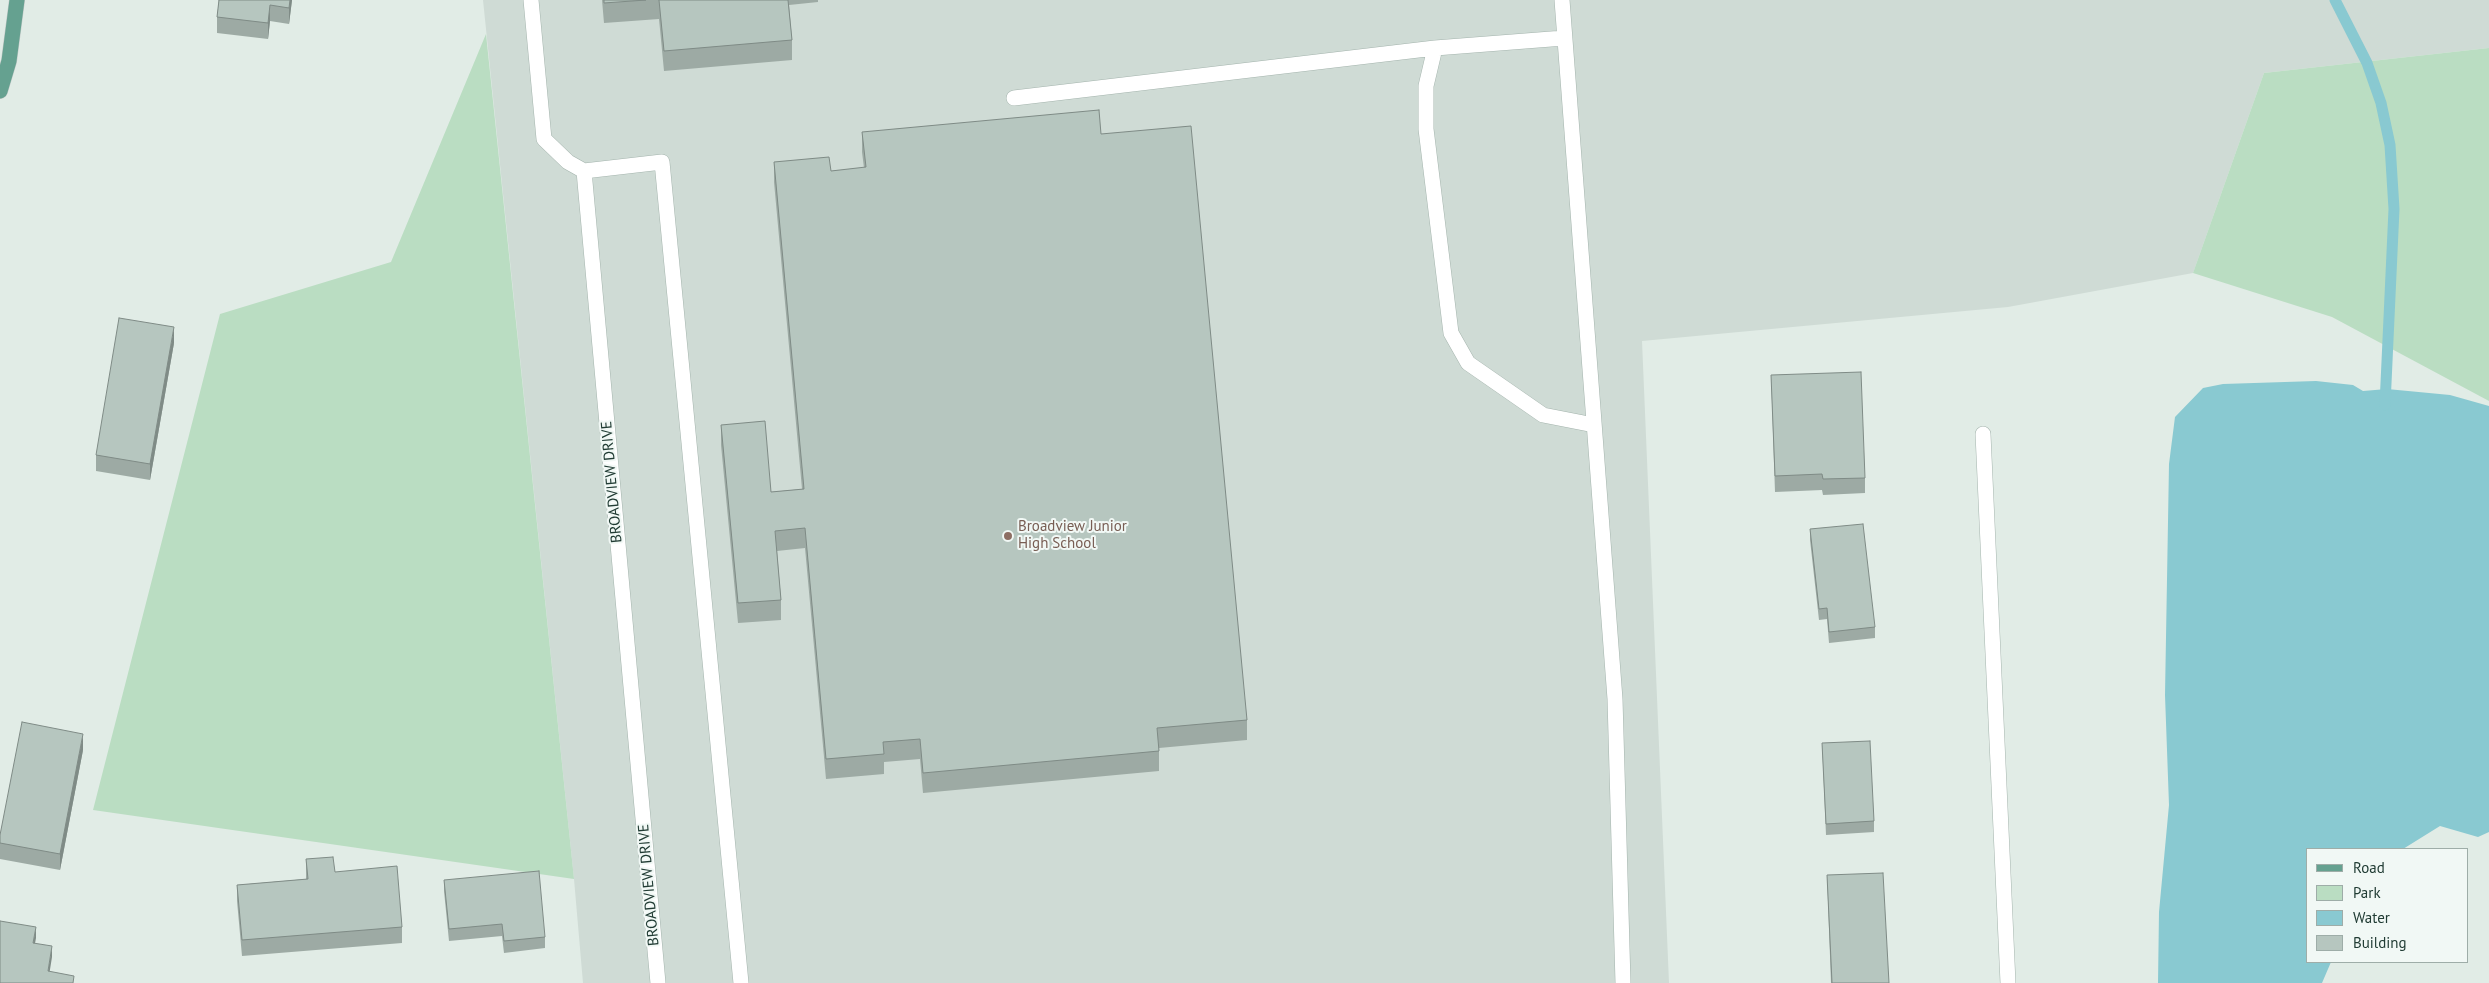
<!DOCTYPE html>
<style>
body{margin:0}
#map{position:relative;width:2489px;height:983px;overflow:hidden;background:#e1ece6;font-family:"PT Sans",sans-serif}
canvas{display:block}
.legend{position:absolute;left:2306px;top:848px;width:162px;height:115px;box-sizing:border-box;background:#f1f8f5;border:1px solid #9eada8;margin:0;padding:6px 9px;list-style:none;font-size:15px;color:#213c34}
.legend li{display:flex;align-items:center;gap:10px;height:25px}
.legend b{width:25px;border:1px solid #9eada8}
</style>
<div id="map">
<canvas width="2489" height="983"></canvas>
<ul class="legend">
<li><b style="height:6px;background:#65a190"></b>Road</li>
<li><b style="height:14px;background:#baddc2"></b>Park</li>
<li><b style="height:14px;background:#89c9d1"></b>Water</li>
<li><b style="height:14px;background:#b6c6bf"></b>Building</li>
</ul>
</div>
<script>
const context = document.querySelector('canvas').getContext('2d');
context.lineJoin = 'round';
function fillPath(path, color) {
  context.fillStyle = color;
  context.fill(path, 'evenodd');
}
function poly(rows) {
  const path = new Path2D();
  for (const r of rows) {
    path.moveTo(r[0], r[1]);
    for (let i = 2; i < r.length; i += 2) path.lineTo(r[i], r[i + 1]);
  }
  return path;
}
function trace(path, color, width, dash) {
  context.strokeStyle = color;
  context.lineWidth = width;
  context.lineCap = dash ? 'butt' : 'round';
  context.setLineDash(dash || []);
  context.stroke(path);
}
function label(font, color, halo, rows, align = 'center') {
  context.font = font + ' "PT Sans",sans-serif';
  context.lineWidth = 4;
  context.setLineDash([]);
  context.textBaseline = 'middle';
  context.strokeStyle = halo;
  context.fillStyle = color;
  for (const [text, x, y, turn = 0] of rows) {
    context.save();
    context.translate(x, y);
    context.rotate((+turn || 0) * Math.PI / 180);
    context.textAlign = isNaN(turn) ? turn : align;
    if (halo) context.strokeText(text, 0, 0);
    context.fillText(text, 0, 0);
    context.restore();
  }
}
const built = poly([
 [483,0,2489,0,2489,48,2264,73,2193,273,2008,307,1642,341,1669,983,583,983,574,879]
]);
const green = poly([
 [486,34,574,879,93,810,220,314,391,262],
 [2489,48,2489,401,2332,317,2193,273,2264,73]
]);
const water = poly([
 [2316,381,2353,385,2363,391,2387,389,2450,395,2489,406,2489,832,2478,837,2440,826,2403,849,2308,849,2308,962,2331,962,2322,983,2158,983,2159,912,2169,805,2165,695,2169,464,2175,417,2203,388,2223,384]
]);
const stream = poly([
 [2335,0,2367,63,2381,103,2390,145,2394,209,2385,405]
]);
const minor = poly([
 [531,0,544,139,568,162,584,171,658,983],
 [1562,0,1615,699,1623,983],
 [1435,48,1426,86,1426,129,1451,333,1468,363,1543,415,1594,425],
 [1014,98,1435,48,1564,38],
 [584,171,662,162,741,983],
 [1983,434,2008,983]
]);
const major = poly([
 [0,91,9,61,17,0]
]);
const wall = poly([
 [219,0,292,0,289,24,270,21,268,39,217,33,217,17],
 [602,0,818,0,818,2,789,5,792,40,792,60,664,71,659,19,604,23],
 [862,132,1101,134,1247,720,1247,740,1159,748,1159,771,923,793,920,759,884,762,884,774,826,779,805,548,777,551,781,600,781,620,738,623,721,445,721,425,771,492,802,489,774,182,774,162,831,171,864,168,862,152],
 [174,343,150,480,96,471,96,455],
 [1771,375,1865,478,1865,493,1823,495,1822,490,1775,492],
 [1810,529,1875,627,1875,638,1829,643,1827,619,1819,620,1810,540],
 [1822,743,1874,821,1874,832,1826,835],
 [83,750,60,870,0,859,0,835],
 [306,859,335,872,402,927,402,943,242,956,237,901,237,885,306,879],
 [1827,875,1889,983,1831,983],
 [444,880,545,937,545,948,504,953,502,936,449,941,444,891]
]);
const shadedWall = poly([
 [290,0,292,0,289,24,289,8],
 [270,5,270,21,268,39,268,23],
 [174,327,174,343,150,480,150,464],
 [83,734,83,750,60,870,60,854],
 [36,927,36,938,33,954,33,943],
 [52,946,52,957,48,982,48,971]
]);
const building = poly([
 [219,0,290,0,289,8,270,5,268,23,217,17,219,0],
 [604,0,646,0,604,3,604,0],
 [659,0,788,0,792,40,664,51,659,0],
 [1099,110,1101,134,1191,126,1247,720,1157,728,1159,751,923,773,920,739,883,742,884,754,826,759,805,528,775,531,781,600,738,603,721,425,765,421,771,492,804,489,774,162,829,157,831,171,866,167,862,132,1099,110],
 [119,318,174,327,150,464,96,455,119,318],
 [1861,372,1865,478,1823,479,1822,474,1775,476,1771,375,1861,372],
 [1863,524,1875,627,1829,632,1827,608,1819,609,1810,529,1863,524],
 [22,722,83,734,60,854,0,843,0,835,22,722],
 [1870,741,1874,821,1826,824,1822,743,1870,741],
 [333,857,335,872,397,866,402,927,242,940,237,885,308,879,306,859,333,857],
 [539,871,545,937,504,941,502,924,449,929,444,880,539,871],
 [1883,873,1889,983,1832,983,1827,875,1883,873],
 [0,921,36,927,33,943,52,946,48,971,74,976,73,983,0,983,0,921]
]);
const markers = [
 [1008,536,5,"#8d6e63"]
];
const streetNames = [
 ["BROADVIEW DRIVE",612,482,-95],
 ["BROADVIEW DRIVE",649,885,-95]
];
const educationNames = [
 ["Broadview Junior",1018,527],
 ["High School",1018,544]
];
fillPath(built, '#cfdbd5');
fillPath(green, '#baddc2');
fillPath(water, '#89c9d1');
trace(stream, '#89c9d1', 11);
trace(minor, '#a4b4ad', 16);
trace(major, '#c1c8c6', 16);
trace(minor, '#fff', 15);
trace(major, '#65a190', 15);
fillPath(wall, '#9daaa4');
fillPath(shadedWall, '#7f8b86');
fillPath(building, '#b6c6bf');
trace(building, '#7f8b86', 1);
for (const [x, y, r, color] of markers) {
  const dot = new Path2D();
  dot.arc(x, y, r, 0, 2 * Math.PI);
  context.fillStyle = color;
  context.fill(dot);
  trace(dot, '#f1f8f5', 2);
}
label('15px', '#213c34', '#f1f8f5', streetNames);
label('15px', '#785e54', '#f1f8f5', educationNames, 'left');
</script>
